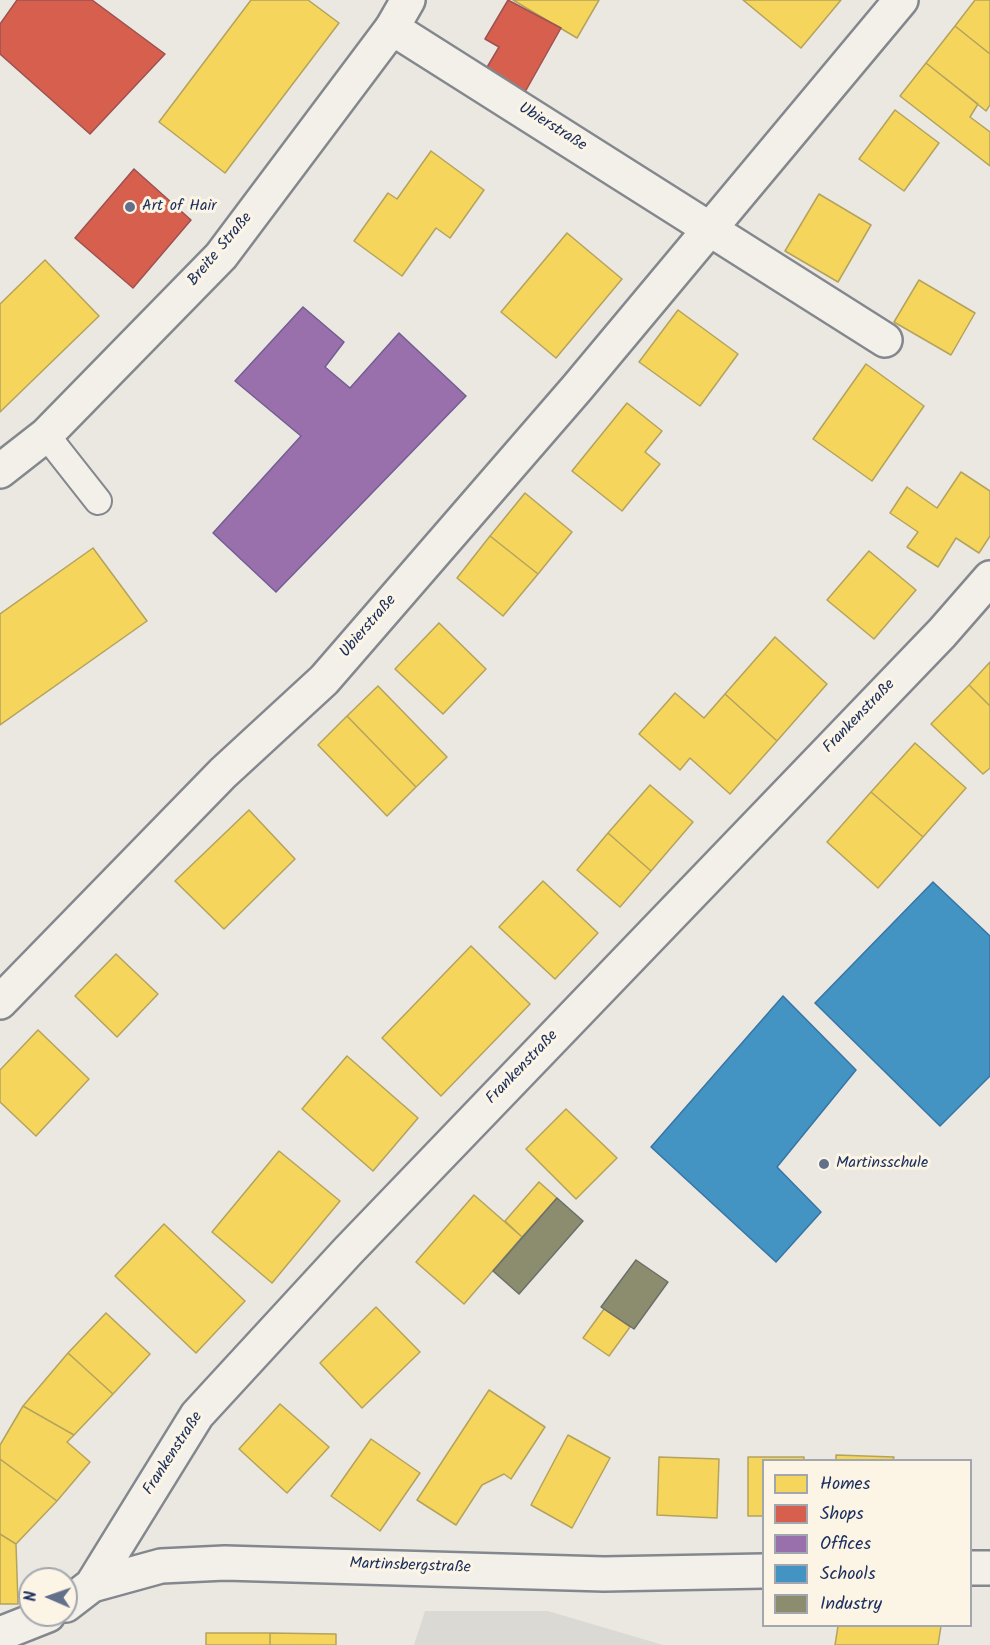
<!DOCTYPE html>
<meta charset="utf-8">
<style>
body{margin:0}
#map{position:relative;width:990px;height:1645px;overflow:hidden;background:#eae8e1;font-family:Kalam,sans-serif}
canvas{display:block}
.legend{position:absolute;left:762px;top:1459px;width:210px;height:168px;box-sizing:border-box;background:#fcf5e5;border:2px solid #a2a6af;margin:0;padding:8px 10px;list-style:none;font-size:18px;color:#1b2f5e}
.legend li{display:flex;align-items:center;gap:12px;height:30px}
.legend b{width:30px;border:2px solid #a2a6af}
.north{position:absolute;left:18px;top:1567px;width:60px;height:60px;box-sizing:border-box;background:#fcf5e5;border:2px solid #a2a6af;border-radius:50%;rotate:272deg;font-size:16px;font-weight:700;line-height:24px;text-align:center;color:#1b2f5e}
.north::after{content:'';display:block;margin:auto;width:21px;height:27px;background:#63708c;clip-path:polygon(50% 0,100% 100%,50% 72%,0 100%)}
</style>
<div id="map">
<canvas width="990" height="1645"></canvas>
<ul class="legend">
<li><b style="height:16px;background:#f6d55c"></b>Homes</li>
<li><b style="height:16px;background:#d6604d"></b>Shops</li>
<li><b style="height:16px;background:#9970ab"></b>Offices</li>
<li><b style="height:16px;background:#4393c3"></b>Schools</li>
<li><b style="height:16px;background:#8c8c6e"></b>Industry</li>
</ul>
<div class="north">N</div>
</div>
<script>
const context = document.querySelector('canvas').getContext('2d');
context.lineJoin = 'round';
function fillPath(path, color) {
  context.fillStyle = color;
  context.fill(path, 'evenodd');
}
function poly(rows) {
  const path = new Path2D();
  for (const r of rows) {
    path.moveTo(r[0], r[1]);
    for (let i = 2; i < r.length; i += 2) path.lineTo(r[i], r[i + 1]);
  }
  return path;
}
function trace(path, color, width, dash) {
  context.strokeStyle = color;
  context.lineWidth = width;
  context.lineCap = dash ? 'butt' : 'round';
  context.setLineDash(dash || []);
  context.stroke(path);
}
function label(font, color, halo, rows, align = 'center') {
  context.font = font + ' Kalam,sans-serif';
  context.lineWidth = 6;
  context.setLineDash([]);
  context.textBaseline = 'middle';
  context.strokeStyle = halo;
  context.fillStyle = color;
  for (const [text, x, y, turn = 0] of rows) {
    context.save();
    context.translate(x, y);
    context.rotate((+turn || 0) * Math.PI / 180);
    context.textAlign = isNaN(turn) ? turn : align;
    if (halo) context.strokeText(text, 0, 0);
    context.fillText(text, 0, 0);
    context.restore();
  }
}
const green = poly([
 [425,1611,548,1611,663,1645,414,1645]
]);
const homes = poly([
 [251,0,308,0,339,23,225,173,159,122,251,0],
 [513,0,599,0,577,38,513,0],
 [743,0,841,0,801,48,743,0],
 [975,0,990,0,990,54,955,26,975,0],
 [955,26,990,54,990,105,986,111,926,63,955,26],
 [926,63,978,104,970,117,990,132,990,166,900,96,926,63],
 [895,110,939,143,904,191,859,159,895,110],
 [431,151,484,190,450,238,436,228,402,276,354,241,388,193,397,199,431,151],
 [819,194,871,225,838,282,785,251,819,194],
 [567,233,622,279,556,358,501,312,567,233],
 [45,260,99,316,0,412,0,304,45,260],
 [919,280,975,313,951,355,894,322,919,280],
 [678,310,738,354,700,406,639,362,678,310],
 [866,364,924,406,872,481,813,439,866,364],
 [627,403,662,431,645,452,660,464,622,511,572,471,627,403],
 [961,472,990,491,990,536,979,553,956,538,938,567,907,547,918,532,890,513,907,487,937,508,961,472],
 [525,493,572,532,538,574,490,536,525,493],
 [490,536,538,574,503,616,457,578,490,536],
 [93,548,147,621,0,725,0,614,93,548],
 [869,551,916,590,874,639,827,600,869,551],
 [439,623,486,669,443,714,395,669,439,623],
 [775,637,827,684,777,741,725,694,775,637],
 [990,662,990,706,969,685,990,662],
 [969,685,990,706,990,768,983,774,931,724,969,685],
 [378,686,447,757,416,787,347,716,378,686],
 [675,693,704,718,725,694,777,741,730,794,690,758,680,770,639,734,675,693],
 [347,716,416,787,387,816,318,745,347,716],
 [915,743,966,788,923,837,871,792,915,743],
 [650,785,693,822,651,871,608,833,650,785],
 [871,792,923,837,878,888,827,842,871,792],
 [249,810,295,859,224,929,175,881,249,810],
 [608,833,651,871,620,907,577,870,608,833],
 [543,881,598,933,555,979,499,927,543,881],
 [471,946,530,1004,441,1096,382,1038,471,946],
 [116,954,158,994,117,1037,75,996,116,954],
 [38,1030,89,1079,36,1136,0,1102,0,1070,38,1030],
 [347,1056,418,1118,373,1171,302,1109,347,1056],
 [566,1109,617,1158,576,1199,526,1149,566,1109],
 [279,1151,340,1201,272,1283,212,1232,279,1151],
 [539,1182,557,1198,522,1237,505,1221,539,1182],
 [474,1195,522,1237,464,1304,416,1262,474,1195],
 [164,1224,245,1301,196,1353,115,1276,164,1224],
 [376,1307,420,1352,362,1408,320,1363,376,1307],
 [604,1309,630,1327,609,1356,583,1338,604,1309],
 [106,1313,150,1354,113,1394,68,1353,106,1313],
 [68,1353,113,1394,74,1435,23,1406,68,1353],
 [489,1390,545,1427,511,1479,504,1474,482,1485,456,1525,417,1500,489,1390],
 [280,1404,329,1447,287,1493,239,1449,280,1404],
 [23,1406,74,1435,67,1442,90,1462,57,1501,0,1459,0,1445,23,1406],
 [568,1435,610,1458,572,1528,531,1505,568,1435],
 [371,1439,420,1473,380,1531,331,1496,371,1439],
 [836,1455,894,1457,893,1460,836,1460,836,1455],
 [659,1457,719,1459,717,1518,657,1515,659,1457],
 [748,1457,804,1457,804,1460,764,1460,764,1516,748,1516,748,1457],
 [0,1459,57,1501,16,1544,0,1534,0,1459],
 [0,1534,16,1544,18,1604,0,1604,0,1534],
 [838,1626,941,1626,938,1645,835,1645,838,1626],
 [206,1633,270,1633,270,1645,206,1645,206,1633],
 [270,1633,336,1634,336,1645,270,1645,270,1633]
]);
const shops = poly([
 [17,0,92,0,165,54,90,134,0,54,0,24,17,0],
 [508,0,561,28,525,92,486,69,499,47,485,39,508,0],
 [134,169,191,220,133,288,75,238,134,169]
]);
const offices = poly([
 [303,307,344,342,325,367,350,388,399,333,466,396,276,592,213,533,301,436,235,381,303,307]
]);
const schools = poly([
 [933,882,990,936,990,1076,940,1126,815,1003,933,882],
 [783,996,856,1070,777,1167,821,1212,776,1262,651,1147,783,996]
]);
const industry = poly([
 [557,1198,583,1221,519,1294,493,1271,557,1198],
 [636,1260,668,1282,634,1329,601,1307,636,1260]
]);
const lane = poly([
 [46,435,98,501]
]);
const street = poly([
 [392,28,885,340],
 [0,1002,223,773,324,680,577,388,901,0],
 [970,1568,990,1568],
 [92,1585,197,1415,348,1251,942,633,990,578],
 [66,1605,92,1585,161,1566,225,1563,604,1574,764,1571],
 [0,1634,48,1615]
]);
const secondary = poly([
 [0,471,46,435,221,256,392,28,408,0]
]);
const markers = [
 [130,207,6,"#63708c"],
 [824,1164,6,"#63708c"]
];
const streetNames = [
 ["Ubierstraße",552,128,32],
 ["Breite Straße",221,250,-50],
 ["Ubierstraße",369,627,-49],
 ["Frankenstraße",860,717,-46],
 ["Frankenstraße",523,1068,-46],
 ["Frankenstraße",174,1454,-57],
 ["Martinsbergstraße",410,1567,2]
];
const poiNames = [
 ["Art of Hair",142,207],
 ["Martinsschule",836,1164]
];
fillPath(green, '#dbd9d4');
fillPath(homes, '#f6d55c');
trace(homes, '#b4a35d', 1.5);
fillPath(shops, '#d6604d');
trace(shops, '#9e5152', 1.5);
fillPath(offices, '#9970ab');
trace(offices, '#735c94', 1.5);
fillPath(schools, '#4393c3');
trace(schools, '#3775a5', 1.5);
fillPath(industry, '#8c8c6e');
trace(industry, '#6a7069', 1.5);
trace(lane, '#84878d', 30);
trace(street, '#84878d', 38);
trace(secondary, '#84878d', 38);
trace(lane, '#f3f0ea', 26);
trace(street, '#f3f0ea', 33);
trace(secondary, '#f3f0ea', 33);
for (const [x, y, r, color] of markers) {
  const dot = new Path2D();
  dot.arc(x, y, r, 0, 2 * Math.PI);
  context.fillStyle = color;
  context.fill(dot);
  trace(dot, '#fcf5e5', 2);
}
label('16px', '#1b2f5e', '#fcf5e5', streetNames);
label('16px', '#1b2f5e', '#fcf5e5', poiNames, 'left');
</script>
